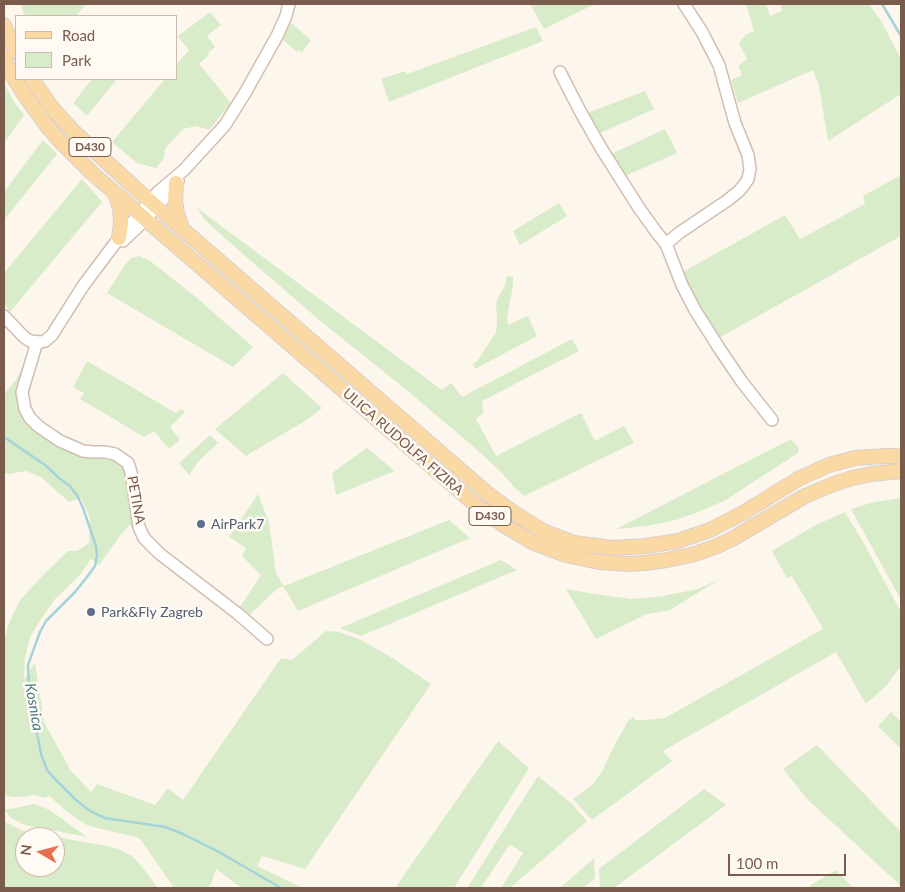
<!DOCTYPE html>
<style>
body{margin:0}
#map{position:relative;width:905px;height:892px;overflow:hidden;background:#fdf6ec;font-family:Lato,sans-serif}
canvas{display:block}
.frame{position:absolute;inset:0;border:5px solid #7a5c4d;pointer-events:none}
.legend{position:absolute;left:15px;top:15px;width:162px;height:65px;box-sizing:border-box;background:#fffaf3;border:1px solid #cabbb1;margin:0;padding:6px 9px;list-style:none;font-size:15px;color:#7a5c4d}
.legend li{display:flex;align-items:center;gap:10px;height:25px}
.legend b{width:25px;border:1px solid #cabbb1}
.north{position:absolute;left:15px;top:827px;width:50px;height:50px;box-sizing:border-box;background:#fffaf3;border:1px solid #cabbb1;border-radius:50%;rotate:278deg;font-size:14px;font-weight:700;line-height:20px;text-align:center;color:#7a5c4d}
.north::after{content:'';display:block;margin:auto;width:18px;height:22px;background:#e76f51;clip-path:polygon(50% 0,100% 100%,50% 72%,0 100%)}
.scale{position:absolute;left:728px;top:854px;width:118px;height:22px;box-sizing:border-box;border:2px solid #7a5c4d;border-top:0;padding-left:6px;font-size:15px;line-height:18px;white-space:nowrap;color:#7a5c4d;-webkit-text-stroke:4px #fffaf3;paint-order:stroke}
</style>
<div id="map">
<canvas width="905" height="892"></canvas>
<div class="frame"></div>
<ul class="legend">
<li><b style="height:6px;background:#fbd9a5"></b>Road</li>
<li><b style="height:14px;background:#d8ecc9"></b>Park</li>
</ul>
<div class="north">N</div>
<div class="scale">100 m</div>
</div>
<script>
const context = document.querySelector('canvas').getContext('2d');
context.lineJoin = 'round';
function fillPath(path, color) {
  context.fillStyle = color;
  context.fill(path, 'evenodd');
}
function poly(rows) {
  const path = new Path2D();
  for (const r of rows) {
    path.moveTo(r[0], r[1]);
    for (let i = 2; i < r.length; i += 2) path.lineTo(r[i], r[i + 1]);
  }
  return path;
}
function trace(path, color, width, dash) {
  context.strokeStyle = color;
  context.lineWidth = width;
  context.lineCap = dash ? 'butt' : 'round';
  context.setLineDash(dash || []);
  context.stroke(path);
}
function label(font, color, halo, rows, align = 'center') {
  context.font = font + ' Lato,sans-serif';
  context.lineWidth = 5;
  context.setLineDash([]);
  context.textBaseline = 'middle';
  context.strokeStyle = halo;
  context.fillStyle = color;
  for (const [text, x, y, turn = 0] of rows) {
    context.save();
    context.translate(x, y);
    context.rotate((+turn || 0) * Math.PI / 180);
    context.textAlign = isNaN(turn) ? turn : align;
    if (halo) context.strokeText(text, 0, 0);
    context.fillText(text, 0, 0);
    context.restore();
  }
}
const green = poly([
 [20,4,86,4,76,16,25,16],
 [530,4,592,4,593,5,544,29],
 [746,4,766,4,770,16,782,11,780,4,869,4,881,21,901,59,901,94,828,141,819,86,813,70,738,103,731,80,742,75,738,66,747,59,739,43,745,35,754,31],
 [210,12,221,25,207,36,215,47,208,53,209,55,199,64,231,103,209,130,197,126,183,129,165,149,164,158,156,168,137,163,112,142,165,79,176,79,176,65,189,50,178,37,176,38,176,35,178,36],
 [291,23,311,40,302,52,299,50,297,52,282,39],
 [536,27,543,41,389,102,381,79,405,71,407,74],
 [92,79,117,79,87,116,73,103],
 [4,83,13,100,24,115,4,143],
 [645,91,654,109,596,135,585,114],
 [665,129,677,153,623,177,609,155],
 [43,140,57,154,4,220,4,192],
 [901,175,901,236,719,338,697,307,681,273,785,215,800,239,865,204,863,196],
 [82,179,102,202,10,312,4,304,4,273],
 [559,203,567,216,520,245,513,231],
 [197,208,442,390,451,383,462,397,572,339,579,351,482,401,483,413,476,419,496,456,581,413,595,441,624,426,634,443,524,496,514,487,502,473,475,448,403,387,318,319,235,247,205,220],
 [139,256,149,260,197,298,253,347,233,367,107,293,124,266,131,258],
 [507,276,513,277,513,286,507,318,508,325,528,316,537,336,475,369,473,364,478,360,496,332,497,320,496,304,500,294,504,288,506,282],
 [27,360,21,379,35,426,109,456,126,465,135,526,133,529,129,525,119,537,99,565,91,559,80,575,55,599,41,619,30,637,25,658,24,679,35,663,44,722,71,771,91,792,97,784,155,805,168,788,183,800,281,658,292,660,326,631,339,632,361,640,394,659,431,684,305,869,262,856,257,866,301,887,300,888,242,888,216,869,211,884,208,888,174,888,141,840,136,837,97,828,87,825,74,817,49,796,46,798,34,795,20,797,12,797,4,795,4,640,9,623,20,600,46,572,68,551,77,551,89,543,90,518,81,498,69,502,41,477,26,471,9,474,4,473,4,394,15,381],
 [87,361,176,413,181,409,185,412,170,427,180,440,169,449,154,431,144,437,80,399,84,393,73,387],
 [283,373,322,408,308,419,246,456,215,429],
 [210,435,218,443,199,461,189,475,179,463],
 [791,439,799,448,798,453,724,501,698,512,676,520,646,526,616,529],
 [367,448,395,471,336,495,332,473],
 [258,494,269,522,276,574,284,586,449,520,470,538,298,611,283,586,277,589,246,618,238,610,261,575,242,556,246,548,229,537],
 [901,498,901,600,851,509,874,502],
 [845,512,862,540,901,612,901,666,886,686,866,704,836,652,663,751,672,761,592,820,573,799,593,784,603,770,612,750,628,721,634,717,635,720,646,720,665,718,823,629,792,576,787,578,772,551,814,526],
 [501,560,517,570,361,636,340,628],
 [720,579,670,610,647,614,596,639,566,589,595,594,631,599,646,598,663,596,698,589],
 [891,712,901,722,901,749,878,726],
 [498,741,529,768,454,888,395,888],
 [817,745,901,832,901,886,807,799,783,769],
 [538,776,571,803,587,821,510,888,501,888,523,853,510,844,481,888,467,888],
 [704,789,726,805,614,888,600,888,599,869],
 [34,804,50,810,87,837,25,825,11,818,4,810],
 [4,819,7,823,23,831,112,847,120,850,132,856,142,867,158,888,4,888],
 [25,837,55,837,55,867,25,867],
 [594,858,595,878,584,888,560,888],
 [836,870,853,888,807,888,811,885]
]);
const stream = poly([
 [882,4,901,36],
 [4,437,45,465,60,479,70,486,78,497,83,508,96,546,97,556,95,566,87,577,75,592,46,621,40,632,28,665,29,691,41,754,47,770,53,777,75,799,87,809,98,815,105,818,165,827,183,834,219,852,281,888]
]);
const minor = poly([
 [560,72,580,111,601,148,639,208,657,233,666,244,682,285,695,310,719,348,742,382,772,420],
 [123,241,146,219,167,195,178,181],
 [666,244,679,233,728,200,739,191,744,185,748,179,750,169,748,155,735,123,719,65,702,32,684,4],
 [4,316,24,337,30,341,41,342,45,341,52,335,83,286,119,238,158,192,184,170,225,125,245,93,277,36,286,16,289,4],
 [37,342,22,392,25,409,30,418,38,426,60,441,83,451,92,452,105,452,115,454,128,463,131,472,139,527,144,538,160,554,237,613,267,639]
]);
const major = poly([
 [4,25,16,52],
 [4,58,10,72,26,97,47,126,59,140,92,173,477,506,505,526,534,543,566,555,599,562,628,564,645,563,667,560,695,554,717,546,732,539,805,496,831,485,852,478,871,474,901,471],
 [32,79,53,109,74,132,135,188,488,494,514,513,545,532,574,543,613,548,646,546,678,541,710,530,743,513,800,478,829,465,855,458,885,456,901,456],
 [176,183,175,201,177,213,182,229],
 [115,193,120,208,121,223,119,238]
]);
const markers = [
 [201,524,5,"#5c6f8a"],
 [91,612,5,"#5c6f8a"]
];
const shields = [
 [90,147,42],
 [490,516,42]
];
const shieldNames = [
 ["D430",90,147],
 ["D430",490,516]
];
const streetNames = [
 ["ULICA RUDOLFA FIZIRA",403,442,41],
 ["PETINA",136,500,80]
];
const serviceNames = [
 ["AirPark7",211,524],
 ["Park&Fly Zagreb",101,612]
];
const waterNames = [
 ["Kosnica",34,707,80]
];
fillPath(green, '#d8ecc9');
trace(stream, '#a5d3da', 2.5);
trace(minor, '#d1beb0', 14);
trace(major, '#dad1cd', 16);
trace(minor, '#fff', 11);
trace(major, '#fbd9a5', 14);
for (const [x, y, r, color] of markers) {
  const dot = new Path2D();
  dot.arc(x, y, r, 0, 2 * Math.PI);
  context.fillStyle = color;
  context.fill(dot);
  trace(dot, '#fffaf3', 2);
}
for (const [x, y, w] of shields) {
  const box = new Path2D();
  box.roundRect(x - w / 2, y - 9.5, w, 19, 4);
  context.fillStyle = '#fffaf3';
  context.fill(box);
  trace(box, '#7a5c4d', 1);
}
label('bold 12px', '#7a5c4d', null, shieldNames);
label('14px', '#7a5c4d', '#fffaf3', streetNames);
label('14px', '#4e5e75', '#fffaf3', serviceNames, 'left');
label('italic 15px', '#437c86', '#fffaf3', waterNames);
</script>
